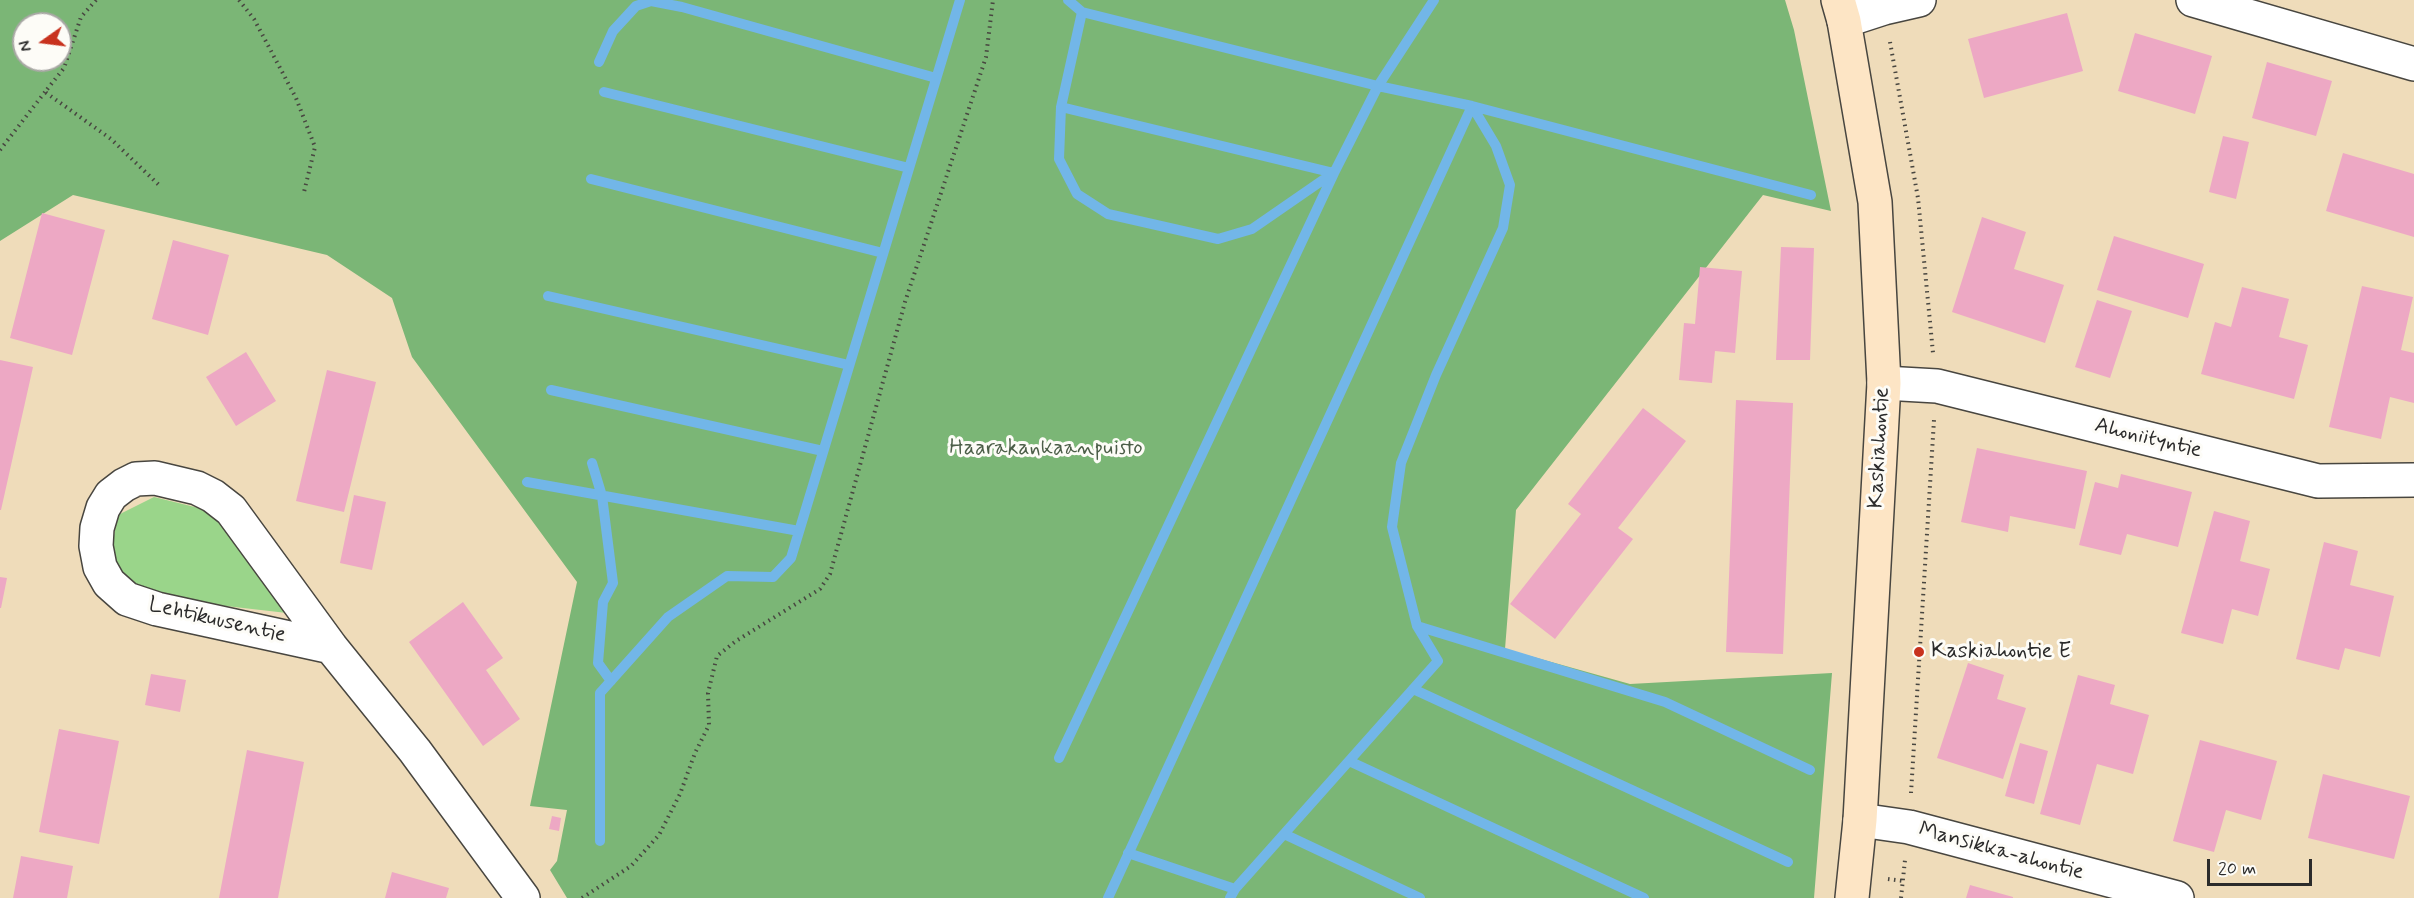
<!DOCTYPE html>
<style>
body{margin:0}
#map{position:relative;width:2414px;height:898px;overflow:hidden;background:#efdcba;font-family:Mynerve,sans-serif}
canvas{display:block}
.north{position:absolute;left:12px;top:12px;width:60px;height:60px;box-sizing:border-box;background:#fdfcf7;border:2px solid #a9a8a5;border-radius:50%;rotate:256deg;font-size:16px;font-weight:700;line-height:24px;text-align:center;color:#2b2b2b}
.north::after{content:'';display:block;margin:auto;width:21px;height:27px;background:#c8321e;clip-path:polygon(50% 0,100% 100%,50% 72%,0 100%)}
.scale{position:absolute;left:2207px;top:859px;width:105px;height:27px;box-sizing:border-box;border:3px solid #2b2b2b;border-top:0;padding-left:8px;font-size:18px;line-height:21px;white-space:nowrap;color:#2b2b2b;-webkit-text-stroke:4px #fdfcf7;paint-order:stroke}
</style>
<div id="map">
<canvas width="2414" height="898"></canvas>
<div class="north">N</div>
<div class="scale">20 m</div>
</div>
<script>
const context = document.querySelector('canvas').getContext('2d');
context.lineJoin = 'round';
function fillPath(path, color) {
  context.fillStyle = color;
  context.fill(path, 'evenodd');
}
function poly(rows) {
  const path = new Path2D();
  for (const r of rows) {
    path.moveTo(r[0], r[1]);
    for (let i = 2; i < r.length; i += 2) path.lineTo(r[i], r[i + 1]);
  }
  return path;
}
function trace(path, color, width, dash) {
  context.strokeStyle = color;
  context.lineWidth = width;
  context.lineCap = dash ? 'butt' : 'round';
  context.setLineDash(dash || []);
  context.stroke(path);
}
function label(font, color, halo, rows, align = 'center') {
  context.font = font + ' Mynerve,sans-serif';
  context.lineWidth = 6;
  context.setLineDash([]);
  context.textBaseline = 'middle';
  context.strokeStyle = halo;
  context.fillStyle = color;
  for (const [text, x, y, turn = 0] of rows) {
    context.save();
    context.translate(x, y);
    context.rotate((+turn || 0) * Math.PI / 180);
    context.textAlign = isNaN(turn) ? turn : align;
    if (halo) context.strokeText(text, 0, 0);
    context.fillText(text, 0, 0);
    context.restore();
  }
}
const green = poly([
 [154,497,211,511,287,613,182,601,135,586,109,561,118,515]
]);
const forest = poly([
 [0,0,1785,0,1794,30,1831,211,1763,195,1516,510,1505,649,1630,684,1832,673,1814,898,567,898,550,870,557,861,567,810,530,806,577,582,412,357,392,298,327,255,73,195,0,241],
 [24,24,60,24,60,60,24,60]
]);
const stream = poly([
 [1068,0,1082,12,1378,86,1472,106,1811,195],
 [1082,12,1061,107,1059,159,1077,194,1108,214,1218,239,1252,229,1333,173],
 [599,62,613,31,636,6,651,1,682,7,936,78],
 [604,92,909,168],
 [1061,107,1334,173],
 [591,179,883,253],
 [548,296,849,365],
 [551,390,823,451],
 [592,463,602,496,613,583,603,602,598,663,611,681],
 [527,482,799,531],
 [1417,626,1665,702,1810,770],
 [1413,689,1788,862],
 [1059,758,1334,173,1378,86,1434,0],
 [1349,761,1644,898],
 [1284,834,1420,898],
 [600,841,600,693,668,617,727,576,773,577,791,558,960,0],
 [1128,853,1235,889],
 [1108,898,1472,106],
 [1230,898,1235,889,1438,661,1417,626,1392,527,1401,463,1436,375,1503,228,1510,185,1496,146,1472,106]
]);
const building = poly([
 [2067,13,2083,71,1984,98,1968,39],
 [2135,33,2212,56,2195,114,2118,91],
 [2267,62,2332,81,2316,136,2252,118],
 [2223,136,2249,142,2236,199,2209,192],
 [2343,153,2414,174,2414,237,2326,211],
 [42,213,105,230,72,355,10,338],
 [1982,217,2026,232,2014,269,2064,285,2045,343,1952,312],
 [2114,236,2204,264,2188,318,2097,290],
 [173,240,229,255,208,335,152,319],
 [1781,247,1814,248,1810,360,1776,360],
 [1700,267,1742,271,1735,353,1715,351,1712,383,1679,380,1684,323,1695,324],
 [2362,286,2413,297,2401,350,2414,353,2414,403,2390,397,2381,439,2329,427],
 [2242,287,2289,299,2279,337,2308,345,2294,399,2201,374,2215,322,2231,327],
 [2097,300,2132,311,2110,378,2075,367],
 [246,352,276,401,236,426,206,377],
 [0,360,33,367,1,510,0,510],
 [327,370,376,382,344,512,296,501],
 [1736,400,1793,403,1783,654,1726,652],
 [1643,408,1686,441,1618,528,1633,539,1555,639,1510,604,1581,514,1568,504],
 [1977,448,2087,471,2075,529,2010,516,2008,532,1961,522],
 [2121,474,2192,492,2178,547,2127,534,2121,555,2079,545,2095,482,2118,488],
 [354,495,386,502,372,570,340,563],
 [2214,511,2250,521,2240,561,2270,569,2258,616,2232,609,2223,644,2181,633],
 [2324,542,2358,551,2350,585,2394,596,2380,657,2345,648,2339,670,2296,659],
 [0,577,7,578,1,608,0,608],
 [463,602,503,658,486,670,520,719,483,746,409,642],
 [1968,663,2004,675,1997,699,2026,708,2003,779,1937,758],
 [151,674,186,680,180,712,145,705],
 [2078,675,2115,685,2110,704,2149,715,2133,774,2097,764,2080,825,2040,814],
 [59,729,119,741,99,844,39,832],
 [2200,740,2277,761,2261,820,2226,810,2214,852,2173,841],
 [2020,743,2048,751,2034,804,2005,796],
 [247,750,304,762,278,898,219,898],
 [2323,774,2410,796,2394,859,2308,838],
 [552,816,561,818,559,831,549,829],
 [21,856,73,866,67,898,13,898],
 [392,872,449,888,446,898,385,898],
 [1970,885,2013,897,2013,898,1966,898]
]);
const path = poly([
 [96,0,81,17,64,68,45,92,111,139,161,187],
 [239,0,254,19,296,98,315,147,304,192],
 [1890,42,1918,198,1933,353],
 [0,150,45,92],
 [1911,793,1934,420],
 [1888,879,1903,881],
 [582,898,631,866,659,835,680,794,695,753,709,725,708,693,717,656,736,641,820,589,830,574,905,302,986,57,993,0],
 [1901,898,1905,860]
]);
const street = poly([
 [2193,0,2414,64],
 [1844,21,1884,8,1919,0],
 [1884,383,1937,386,2318,481,2414,480],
 [331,647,157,609,127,599,109,583,100,567,96,546,97,528,103,508,111,495,124,485,136,479,155,478,197,488,213,496,231,510,331,647,415,751,523,898],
 [1860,820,1909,827,2177,898]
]);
const secondary = poly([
 [1838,0,1844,21,1875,202,1884,383,1860,820,1852,898]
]);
const markers = [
 [1919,652,6,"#c8321e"]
];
const streetNames = [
 ["Ahoniityntie",2148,439,14],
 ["Kaskiahontie",1880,448,-87],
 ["Lehtikuusentie",217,621,13],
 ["Mansikka-ahontie",2001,852,15]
];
const parkNames = [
 ["Haarakankaanpuisto",1046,449]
];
const poiNames = [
 ["Kaskiahontie E",1931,652]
];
fillPath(green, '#9ad58a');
fillPath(forest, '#7bb676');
trace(stream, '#72b6e8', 10);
fillPath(building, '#eda8c4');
trace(street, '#484640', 36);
trace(secondary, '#484640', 36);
trace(path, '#484640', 4, [1.5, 4.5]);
trace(street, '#fff', 33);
trace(secondary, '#fde5c5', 33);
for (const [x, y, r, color] of markers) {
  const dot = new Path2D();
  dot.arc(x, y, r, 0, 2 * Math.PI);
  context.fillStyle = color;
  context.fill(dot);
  trace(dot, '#fdfcf7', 2);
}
label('22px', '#2b2b2b', '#fdfcf7', streetNames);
label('22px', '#4c5e48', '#fdfcf7', parkNames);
label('22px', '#2b2b2b', '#fdfcf7', poiNames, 'left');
</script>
